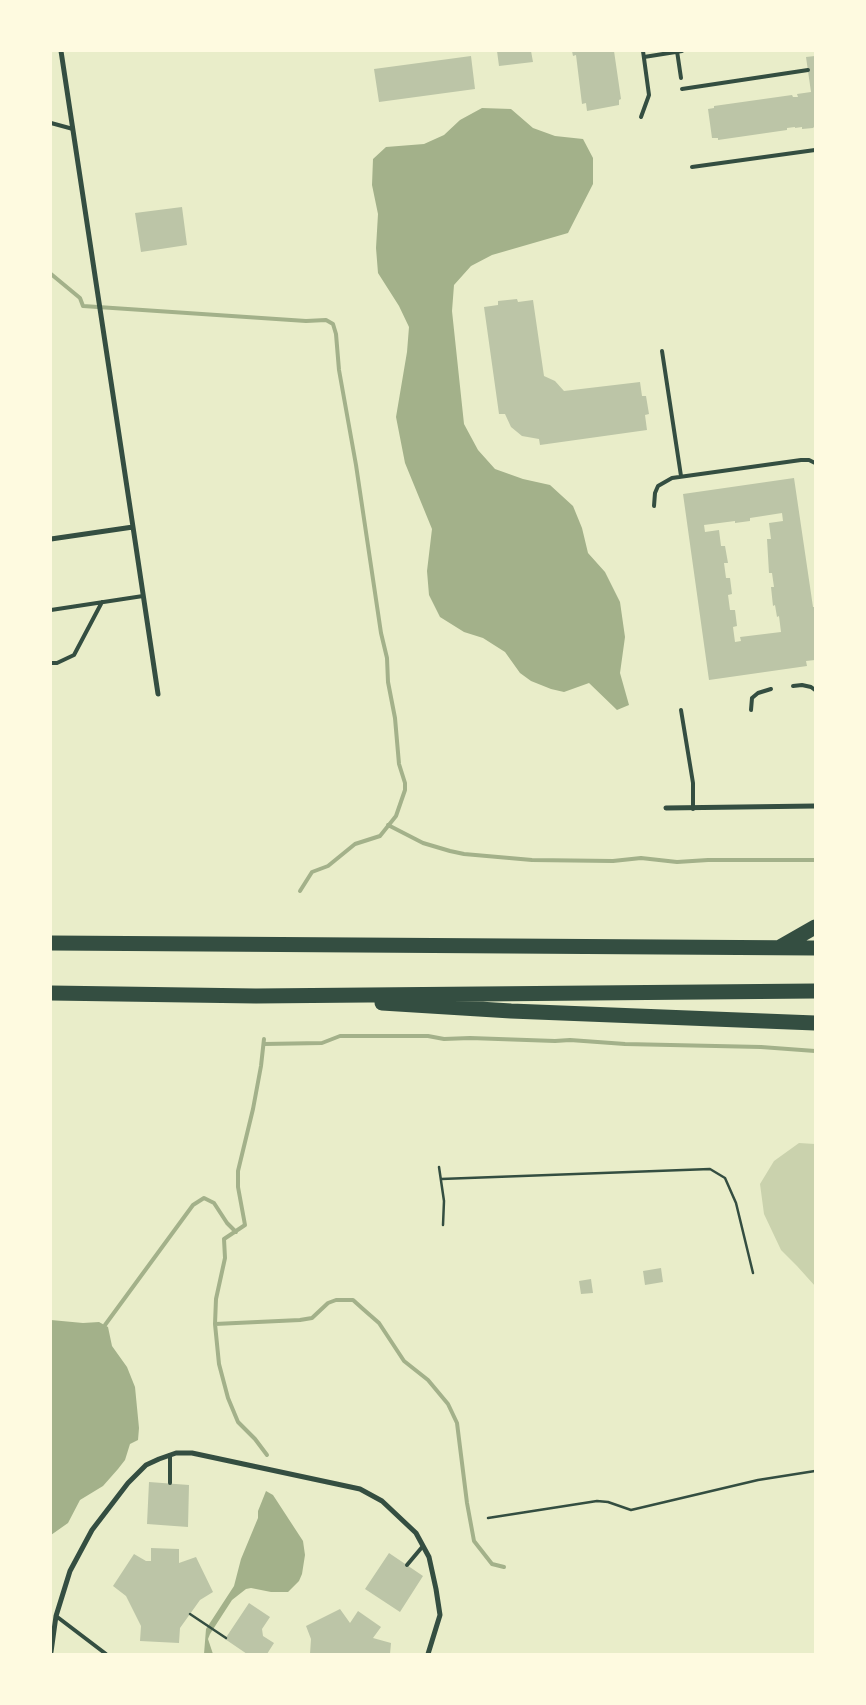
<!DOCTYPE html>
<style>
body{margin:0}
#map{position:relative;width:866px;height:1705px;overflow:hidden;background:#e9edc9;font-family:Figtree,sans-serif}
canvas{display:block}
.frame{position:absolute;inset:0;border:52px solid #fefae0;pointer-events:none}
</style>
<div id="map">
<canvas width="866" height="1705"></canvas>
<div class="frame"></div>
</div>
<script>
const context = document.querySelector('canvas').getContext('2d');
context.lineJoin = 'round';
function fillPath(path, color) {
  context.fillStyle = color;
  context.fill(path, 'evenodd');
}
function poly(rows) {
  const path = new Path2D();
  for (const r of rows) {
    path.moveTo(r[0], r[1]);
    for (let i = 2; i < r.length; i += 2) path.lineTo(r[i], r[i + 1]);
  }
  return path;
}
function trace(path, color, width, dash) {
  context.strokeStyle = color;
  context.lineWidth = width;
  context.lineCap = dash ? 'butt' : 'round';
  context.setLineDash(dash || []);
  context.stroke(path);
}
const green = poly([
 [799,1143,815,1144,815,1286,797,1266,781,1250,764,1214,760,1184,774,1161]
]);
const water = poly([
 [482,108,511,109,533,128,555,136,583,139,593,158,593,184,568,233,492,255,471,266,454,285,452,311,464,424,478,450,495,469,523,479,550,485,573,506,582,528,588,553,605,572,620,602,625,637,620,673,629,705,617,710,589,683,564,692,551,689,531,681,520,673,505,652,483,638,464,632,440,617,429,595,427,571,432,529,405,463,396,417,407,352,409,327,399,306,378,273,376,248,378,214,372,185,373,159,386,147,424,144,444,135,460,120],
 [51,1320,83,1323,99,1322,108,1327,112,1346,127,1367,135,1387,139,1428,138,1440,130,1444,125,1460,118,1469,103,1486,80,1500,68,1523,51,1535],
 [266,1491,273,1495,303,1541,305,1555,302,1574,299,1581,288,1592,271,1592,251,1588,246,1589,232,1600,210,1634,208,1639,213,1654,204,1654,206,1629,234,1586,241,1559,258,1518,258,1511]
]);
const stream = poly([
 [51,274,80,298,83,306,306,321,326,320,333,324,336,334,339,370,356,465,381,633,387,658,388,682,395,718,399,764,405,783,405,790,396,816,380,836,355,844,328,866,312,872,300,891],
 [388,825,423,843,450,851,464,854,532,860,613,861,641,858,677,862,708,860,815,860],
 [264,1039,261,1066,253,1109,238,1171,238,1187,245,1225,224,1239,225,1258,216,1299,215,1324,219,1364,228,1398,238,1422,255,1439,267,1455],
 [264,1044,322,1043,340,1036,428,1036,444,1039,470,1038,555,1041,570,1040,625,1044,761,1047,815,1051],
 [215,1324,300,1320,312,1318,328,1303,336,1300,353,1300,363,1309,379,1323,404,1361,428,1380,448,1404,457,1423,467,1503,474,1541,492,1564,504,1567],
 [105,1325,193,1205,204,1198,214,1203,227,1223,236,1232]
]);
const building = poly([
 [497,51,531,51,533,62,499,66],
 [572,51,614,51,621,99,619,100,619,105,587,111,586,103,582,104,576,55,573,56],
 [471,56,475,89,379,102,374,69],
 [815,56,815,126,813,128,802,129,802,127,795,128,795,127,787,128,787,130,718,140,718,138,712,138,708,109,714,108,714,106,792,95,793,97,798,97,797,94,811,92,806,57],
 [182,207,187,245,141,252,135,213],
 [517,299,518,302,533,300,544,376,555,381,564,391,640,382,642,396,646,396,649,414,645,415,647,430,540,445,539,439,522,436,511,427,505,414,499,414,484,307,498,305,498,301],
 [794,478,813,607,815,607,815,660,806,661,807,666,709,680,683,494],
 [782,513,783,521,769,523,771,539,767,539,769,573,772,573,774,587,771,587,773,606,775,605,777,617,779,616,781,632,740,637,741,641,735,642,733,627,737,626,735,610,730,610,728,595,732,594,730,578,726,578,724,563,728,563,725,546,721,546,719,530,705,532,704,525,735,521,735,523,750,521,750,518],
 [661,1268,663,1282,645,1285,643,1271],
 [591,1279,593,1293,581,1294,579,1281],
 [149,1482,189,1485,188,1527,147,1524],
 [151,1548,179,1549,179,1563,196,1557,213,1592,200,1600,180,1628,179,1643,140,1641,141,1626,126,1596,113,1586,134,1554,146,1561,151,1561],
 [389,1553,423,1576,400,1612,365,1589],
 [249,1603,270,1617,262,1629,263,1636,274,1643,267,1654,247,1654,225,1639],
 [340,1609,350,1623,358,1611,381,1627,373,1638,391,1643,390,1654,310,1654,311,1639,306,1626]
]);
const path = poly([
 [439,1167,444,1201,443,1225],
 [441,1179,710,1169,725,1178,736,1203,753,1273],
 [488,1518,597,1501,608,1502,631,1510,758,1480,815,1471],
 [190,1614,226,1638]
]);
const service = poly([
 [677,51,681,78],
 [644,57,682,51],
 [682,89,808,70],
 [641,117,649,95,643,51],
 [51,123,73,129],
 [692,167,815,150],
 [662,351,681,476],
 [654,506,655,493,658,486,672,478,801,460,809,460,815,463],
 [51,610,143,596],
 [51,663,57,663,74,655,102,602],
 [793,686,802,685,811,687,815,690],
 [681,710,693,783,693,809],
 [751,710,752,698,758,693,771,689],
 [170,1483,170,1455],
 [407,1565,423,1546],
 [56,1616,106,1654]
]);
const minor = poly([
 [133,527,158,694],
 [51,539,133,527,61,51],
 [666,808,815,806],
 [51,1652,56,1616,70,1571,92,1530,128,1483,146,1465,159,1459,176,1453,192,1453,360,1489,382,1501,416,1533,429,1557,436,1589,440,1615,428,1654]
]);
const motorway = poly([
 [51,943,815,948],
 [780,947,815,927],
 [51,993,256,996,815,991],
 [382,1003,511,1011,815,1023]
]);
fillPath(green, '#cad2ad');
fillPath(water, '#a3b18a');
trace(stream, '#a3b18a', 4);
fillPath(building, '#bcc5a7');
trace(path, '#344e41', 2.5);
trace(service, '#344e41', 4);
trace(minor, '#344e41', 5);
trace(motorway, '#344e41', 15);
</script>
